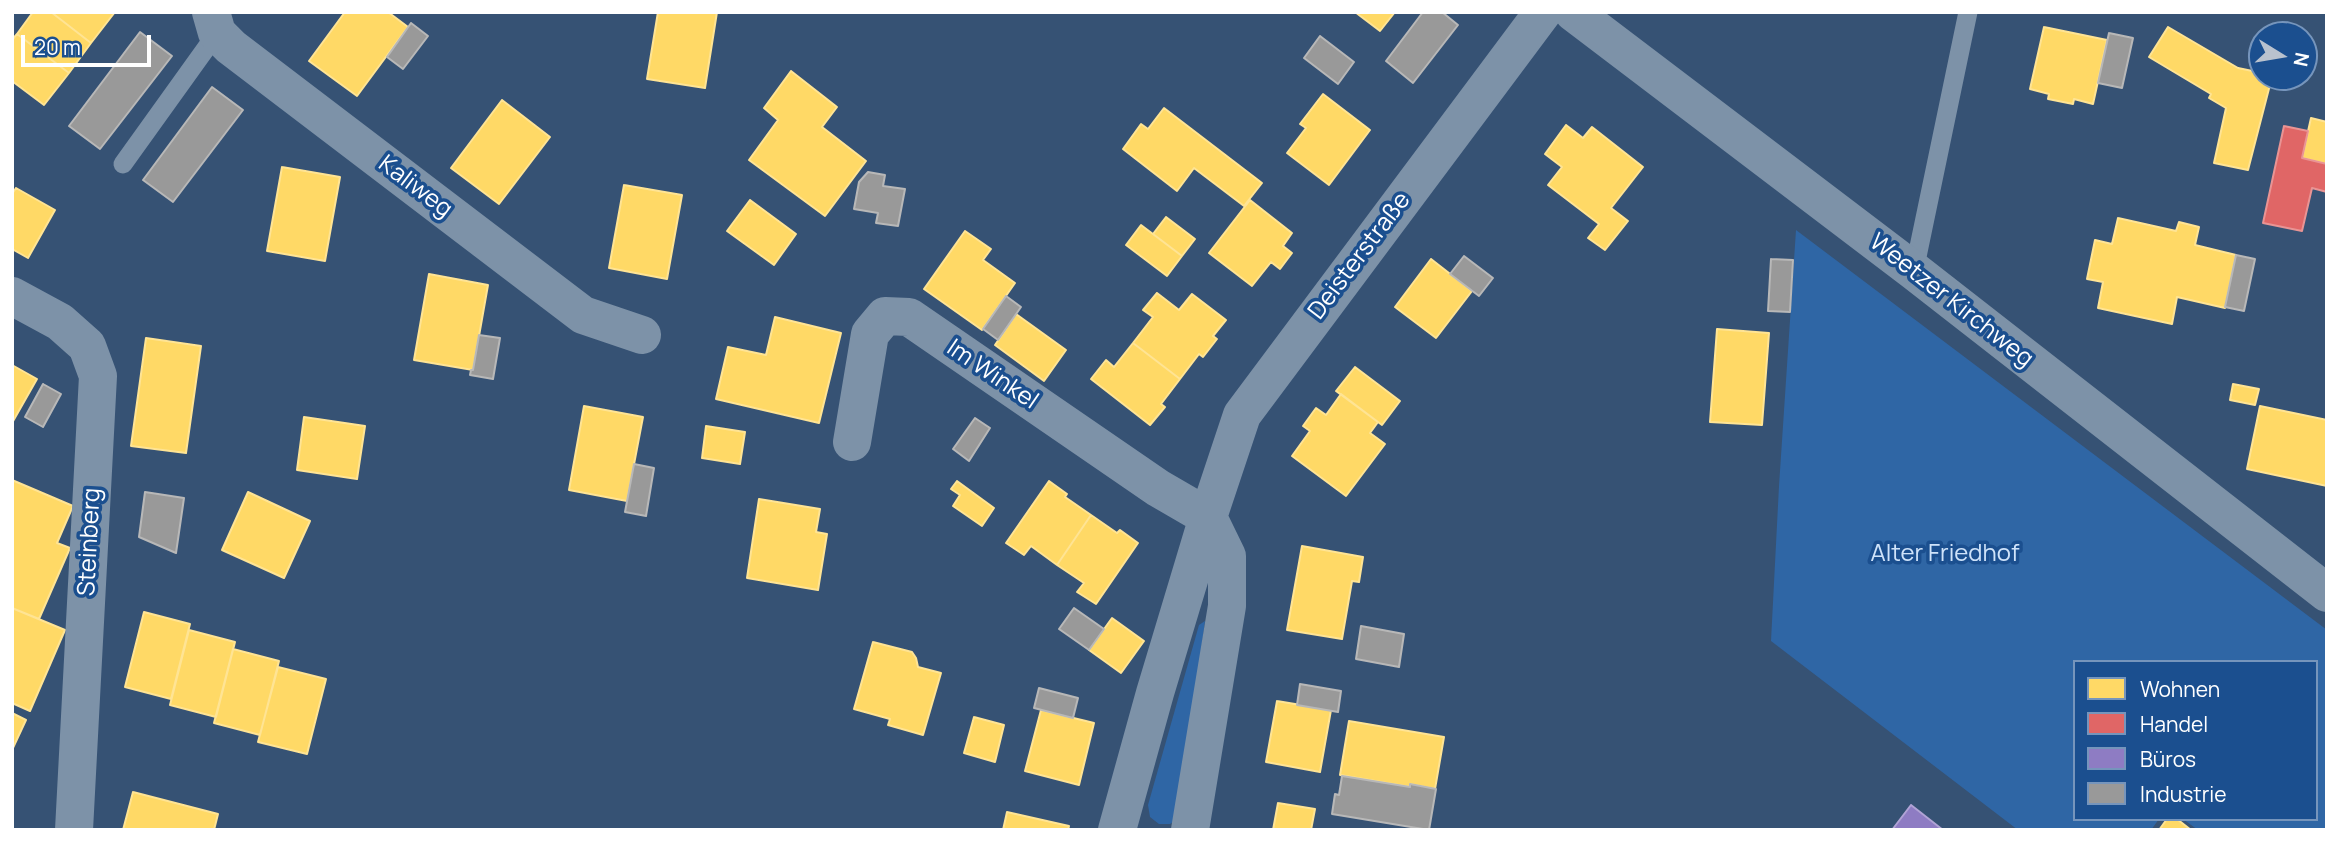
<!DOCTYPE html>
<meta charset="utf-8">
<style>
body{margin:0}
#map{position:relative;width:2339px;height:842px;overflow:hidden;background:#365274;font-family:Manrope,sans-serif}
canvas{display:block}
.frame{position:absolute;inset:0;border:14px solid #fff;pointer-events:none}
.legend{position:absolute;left:2073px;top:660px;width:245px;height:161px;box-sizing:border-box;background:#1b4f8f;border:2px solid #7695bc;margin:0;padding:9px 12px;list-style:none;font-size:21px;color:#fff}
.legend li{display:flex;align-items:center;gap:14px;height:35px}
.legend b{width:35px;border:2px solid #7695bc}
.north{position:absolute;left:2248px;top:21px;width:70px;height:70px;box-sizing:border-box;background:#1b4f8f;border:2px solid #7695bc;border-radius:50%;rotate:101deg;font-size:19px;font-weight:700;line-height:28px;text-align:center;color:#fff}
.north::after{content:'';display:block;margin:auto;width:24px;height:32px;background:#b9c2ce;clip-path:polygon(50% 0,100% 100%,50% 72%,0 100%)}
.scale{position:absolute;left:21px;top:35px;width:130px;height:32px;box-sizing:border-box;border:4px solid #fff;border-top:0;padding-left:9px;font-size:21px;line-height:24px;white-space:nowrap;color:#fff;-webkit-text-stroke:5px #1b4f8f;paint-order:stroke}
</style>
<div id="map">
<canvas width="2339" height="842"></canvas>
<div class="frame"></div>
<ul class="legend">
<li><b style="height:19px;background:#ffd966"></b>Wohnen</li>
<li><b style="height:19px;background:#e06666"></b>Handel</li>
<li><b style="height:19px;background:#8e7cc3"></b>Büros</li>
<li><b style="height:19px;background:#999"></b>Industrie</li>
</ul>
<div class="north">N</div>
<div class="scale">20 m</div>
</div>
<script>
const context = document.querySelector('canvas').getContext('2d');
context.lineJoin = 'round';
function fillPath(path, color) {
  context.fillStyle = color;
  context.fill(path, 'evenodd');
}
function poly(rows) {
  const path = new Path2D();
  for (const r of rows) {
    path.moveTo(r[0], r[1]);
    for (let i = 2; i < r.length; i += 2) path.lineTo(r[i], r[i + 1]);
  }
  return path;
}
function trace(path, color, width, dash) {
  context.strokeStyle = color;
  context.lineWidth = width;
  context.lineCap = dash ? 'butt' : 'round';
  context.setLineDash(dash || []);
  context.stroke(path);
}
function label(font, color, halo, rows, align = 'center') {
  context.font = font + ' Manrope,sans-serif';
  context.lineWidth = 7;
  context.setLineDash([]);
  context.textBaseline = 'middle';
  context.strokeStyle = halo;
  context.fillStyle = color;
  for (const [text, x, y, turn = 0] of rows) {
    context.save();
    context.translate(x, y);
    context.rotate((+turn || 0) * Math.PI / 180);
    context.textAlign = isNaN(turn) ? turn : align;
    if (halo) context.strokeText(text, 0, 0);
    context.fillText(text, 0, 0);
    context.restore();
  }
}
const green = poly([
 [1796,230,2327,630,2327,830,2198,830,2183,819,2316,819,2316,662,2075,662,2075,819,2159,819,2151,830,2018,830,1771,641,1779,486],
 [1205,621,1179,818,1170,824,1159,824,1150,817,1148,805,1199,625]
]);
const homes = poly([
 [33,12,51,12,91,43,69,73,17,34,33,12],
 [51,12,115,12,91,43,51,12],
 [345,12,388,12,408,27,357,96,309,61,345,12],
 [658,12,717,12,705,88,647,79,658,12],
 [1355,12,1395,12,1380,31,1355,12],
 [2044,27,2107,40,2093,104,2074,99,2073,104,2048,99,2049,94,2030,89,2044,27],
 [2168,27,2238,68,2262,73,2262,77,2272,77,2248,170,2214,163,2226,108,2209,98,2211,94,2149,57,2168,27],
 [17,34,69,73,44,105,12,81,12,40,17,34],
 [791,71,837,107,822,127,866,161,825,216,749,160,778,120,764,108,791,71],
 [1323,94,1370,130,1329,185,1287,153,1306,128,1300,124,1323,94],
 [502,100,550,137,499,204,451,168,502,100],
 [1164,108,1262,183,1244,206,1194,168,1177,191,1123,149,1141,124,1148,129,1164,108],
 [2311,118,2327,122,2327,164,2302,158,2311,118],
 [1566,125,1583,138,1592,127,1643,167,1611,208,1628,221,1605,250,1588,238,1599,224,1548,185,1562,167,1545,154,1566,125],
 [282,167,340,177,325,261,267,251,282,167],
 [624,185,682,195,667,279,609,268,624,185],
 [16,188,55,210,28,258,12,249,12,194,16,188],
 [750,200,796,234,774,265,727,231,750,200],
 [1250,200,1292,233,1283,246,1292,253,1280,269,1271,262,1252,286,1209,253,1250,200],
 [1166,217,1195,239,1182,256,1153,234,1166,217],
 [2118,218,2176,231,2179,222,2199,227,2195,245,2236,255,2225,308,2177,297,2172,324,2098,308,2103,282,2087,279,2095,240,2112,244,2118,218],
 [1141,225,1182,256,1167,276,1126,245,1141,225],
 [965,231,991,249,983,260,1015,283,982,330,924,289,965,231],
 [1431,259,1472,291,1436,338,1395,307,1431,259],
 [429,274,488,285,473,370,414,360,429,274],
 [1157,293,1179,310,1192,294,1226,320,1213,336,1217,339,1203,357,1199,354,1180,379,1133,343,1153,317,1143,310,1157,293],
 [1016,314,1066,350,1044,381,995,345,1016,314],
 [775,317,841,333,819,423,716,399,728,347,766,355,775,317],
 [1717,329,1769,333,1762,425,1710,422,1717,329],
 [146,338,201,346,186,453,131,446,146,338],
 [1133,343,1180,379,1161,404,1165,407,1150,425,1091,379,1106,360,1114,367,1133,343],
 [12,365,37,379,12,423,12,365],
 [1355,367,1400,401,1382,425,1336,391,1355,367],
 [2233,384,2259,389,2255,405,2230,400,2233,384],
 [1341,394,1378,422,1370,433,1385,444,1346,496,1292,456,1310,431,1303,426,1316,408,1326,415,1341,394],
 [584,406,643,417,627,501,569,490,584,406],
 [2260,406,2327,420,2327,486,2247,469,2260,406],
 [304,417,365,426,357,479,297,470,304,417],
 [706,426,745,432,740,464,702,458,706,426],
 [12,480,73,506,57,543,70,548,39,619,12,608,12,480],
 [957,481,994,508,982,526,953,506,960,495,951,489,957,481],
 [1049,481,1067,494,1065,497,1091,515,1057,565,1031,546,1024,555,1006,543,1049,481],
 [248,492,310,521,284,578,222,550,248,492],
 [759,499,820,509,816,532,827,534,818,590,747,578,759,499],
 [1091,515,1117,533,1120,530,1138,543,1096,604,1077,592,1084,583,1057,565,1091,515],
 [1302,546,1363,557,1359,582,1352,581,1342,639,1287,630,1302,546],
 [12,608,65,630,30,711,12,703,12,608],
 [144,612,190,624,171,699,125,687,144,612],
 [1112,618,1144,641,1121,673,1089,650,1112,618],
 [189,630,235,642,216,717,170,705,189,630],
 [873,642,912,652,916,658,918,667,941,673,923,735,888,725,890,719,854,709,873,642],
 [233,649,279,661,260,735,214,723,233,649],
 [278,667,326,679,307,754,258,742,278,667],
 [1277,701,1331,710,1320,772,1266,762,1277,701],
 [1041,710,1094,723,1079,785,1025,771,1041,710],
 [12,713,26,720,12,750,12,713],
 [974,717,1004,725,995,762,964,753,974,717],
 [1349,721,1444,737,1435,789,1410,784,1410,787,1340,775,1349,721],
 [133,792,218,814,214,830,123,830,133,792],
 [1278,803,1315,809,1311,830,1273,830,1278,803],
 [1007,812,1069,826,1068,830,1003,830,1007,812],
 [2167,819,2177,819,2191,830,2159,830,2167,819]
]);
const shops = poly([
 [2284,126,2308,131,2302,158,2327,164,2327,192,2312,188,2302,231,2263,223,2284,126]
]);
const offices = poly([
 [1911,805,1943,830,1892,830,1911,805]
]);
const industry = poly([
 [1423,12,1442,12,1458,25,1413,83,1386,61,1423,12],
 [411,23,428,36,403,69,387,57,411,23],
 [140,32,172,56,100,149,69,126,140,32],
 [2109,33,2133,38,2122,88,2098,83,2109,33],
 [1320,36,1354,62,1338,84,1304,58,1320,36],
 [212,87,243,110,173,202,143,180,212,87],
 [868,172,885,175,883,186,905,189,898,226,876,223,878,213,854,209,859,182,868,172],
 [2236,255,2255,259,2244,311,2225,307,2236,255],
 [1464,256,1493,278,1479,296,1450,274,1464,256],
 [1771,259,1793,260,1790,312,1768,311,1771,259],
 [1006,296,1021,307,998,340,983,329,1006,296],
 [479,335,500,338,493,379,470,375,471,370,473,370,479,335],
 [43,384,61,394,43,427,25,417,43,384],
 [975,418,990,428,969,461,953,449,975,418],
 [634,464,654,468,646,516,625,512,634,464],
 [145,492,184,498,176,553,139,537,145,492],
 [1074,608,1104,629,1089,650,1059,629,1074,608],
 [1361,626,1404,634,1399,667,1356,659,1361,626],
 [1300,684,1341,691,1338,712,1297,705,1300,684],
 [1039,688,1078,698,1073,718,1034,708,1039,688],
 [1342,776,1410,787,1410,784,1436,789,1429,830,1332,814,1335,794,1339,795,1342,776]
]);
const service = poly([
 [123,164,217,33],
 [1914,271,1968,12]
]);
const minor = poly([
 [211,12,217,33,231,47,583,315,642,335],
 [1573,12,1914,271,2327,593],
 [12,296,60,322,87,346,98,376,74,830],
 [852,442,870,334,885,316,909,317,1158,488,1208,517],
 [1117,830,1155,693,1208,517,1242,415,1543,12],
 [1190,830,1227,606,1227,556,1208,517]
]);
const streetNames = [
 ["Kaliweg",415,187,37],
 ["Deisterstraße",1360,256,-53],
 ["Weetzer Kirchweg",1951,301,38],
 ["Im Winkel",992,375,34],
 ["Steinberg",90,542,-87]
];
const parkNames = [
 ["Alter Friedhof",1945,554]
];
fillPath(green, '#2f66a5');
fillPath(homes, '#ffd966');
trace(homes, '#ffe494', 2);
fillPath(shops, '#e06666');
trace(shops, '#e99494', 2);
fillPath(offices, '#8e7cc3');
trace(offices, '#b0a3d5', 2);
fillPath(industry, '#999');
trace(industry, '#b8b8b8', 2);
trace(service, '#7d92a8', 19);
trace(minor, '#7d92a8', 38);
label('24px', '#fff', '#1b4f8f', streetNames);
label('24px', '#cfe3fa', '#1b4f8f', parkNames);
</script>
